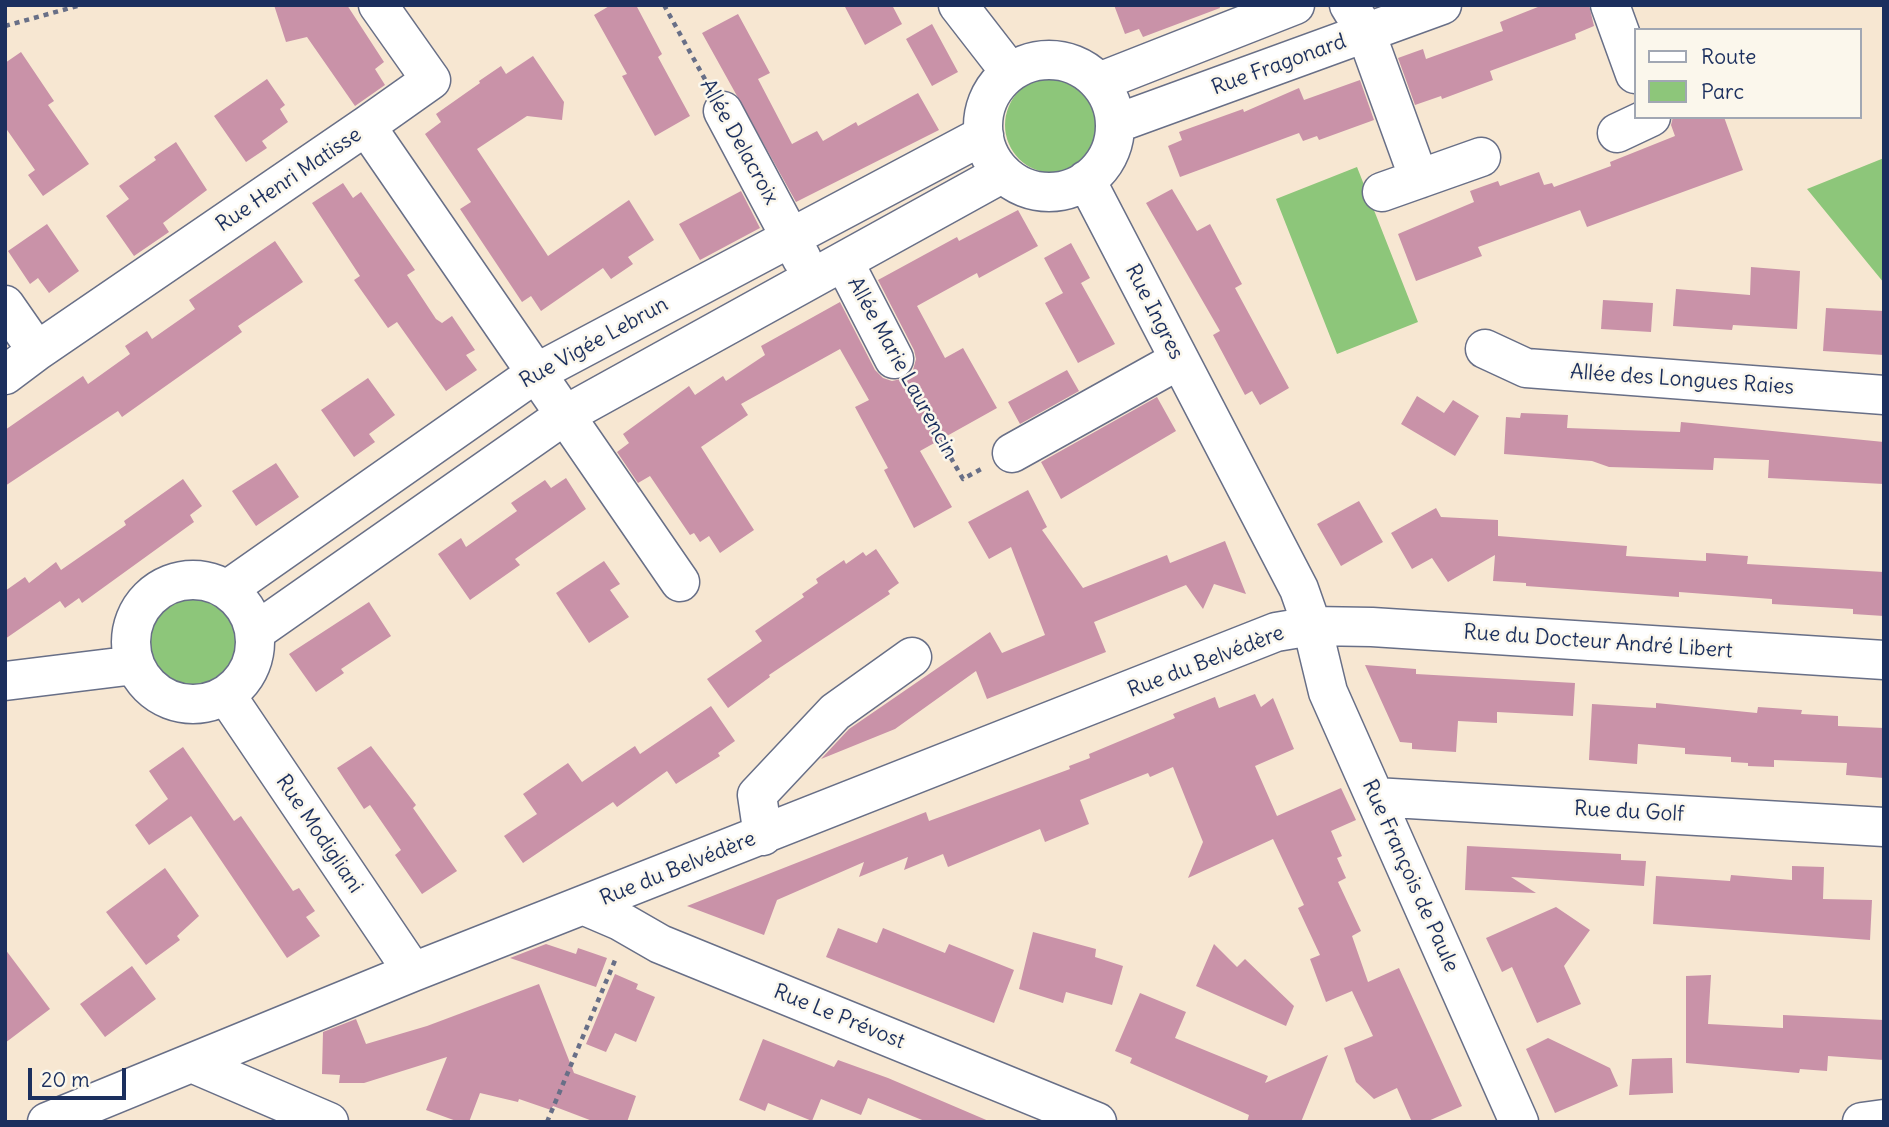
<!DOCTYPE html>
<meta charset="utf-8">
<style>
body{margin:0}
#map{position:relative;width:1889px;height:1127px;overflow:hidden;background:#f7e7d2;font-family:Delius,sans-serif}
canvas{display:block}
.frame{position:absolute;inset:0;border:7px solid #1b2f5e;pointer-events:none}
.legend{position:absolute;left:1634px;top:28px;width:228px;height:91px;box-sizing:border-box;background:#fbf7ec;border:2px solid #a1a7b3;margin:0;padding:9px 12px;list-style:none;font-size:21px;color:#1b2f5e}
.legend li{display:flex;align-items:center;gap:14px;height:35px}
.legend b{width:35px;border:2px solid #a1a7b3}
.scale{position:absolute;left:28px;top:1068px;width:98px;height:32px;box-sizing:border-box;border:4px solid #1b2f5e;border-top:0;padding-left:9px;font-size:21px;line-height:24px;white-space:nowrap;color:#1b2f5e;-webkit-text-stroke:5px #fbf7ec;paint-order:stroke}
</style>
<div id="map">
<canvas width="1889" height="1127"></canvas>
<div class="frame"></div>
<ul class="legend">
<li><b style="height:9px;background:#fff"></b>Route</li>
<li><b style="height:19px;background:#8dc67a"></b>Parc</li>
</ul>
<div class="scale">20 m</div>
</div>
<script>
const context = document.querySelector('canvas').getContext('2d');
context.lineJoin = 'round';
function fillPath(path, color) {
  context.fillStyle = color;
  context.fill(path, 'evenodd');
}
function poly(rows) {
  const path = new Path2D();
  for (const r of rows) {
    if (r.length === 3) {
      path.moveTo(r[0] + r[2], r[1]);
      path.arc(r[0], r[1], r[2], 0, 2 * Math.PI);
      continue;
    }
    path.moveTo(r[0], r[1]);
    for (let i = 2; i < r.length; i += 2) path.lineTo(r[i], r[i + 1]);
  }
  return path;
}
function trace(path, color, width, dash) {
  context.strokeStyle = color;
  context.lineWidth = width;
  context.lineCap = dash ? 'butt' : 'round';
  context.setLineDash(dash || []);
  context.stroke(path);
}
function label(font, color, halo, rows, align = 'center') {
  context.font = font + ' Delius,sans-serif';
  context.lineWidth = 5;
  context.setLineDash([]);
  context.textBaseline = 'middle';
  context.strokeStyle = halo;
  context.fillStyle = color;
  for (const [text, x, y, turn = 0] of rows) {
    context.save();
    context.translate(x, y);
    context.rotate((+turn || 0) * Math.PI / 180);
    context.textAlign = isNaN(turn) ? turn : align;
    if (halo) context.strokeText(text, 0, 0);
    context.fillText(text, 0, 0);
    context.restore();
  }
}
const green = poly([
 [1053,125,48],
 [1884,158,1884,283,1807,189],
 [1357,167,1418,322,1337,354,1276,199],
 [192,644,51]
]);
const building = poly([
 [274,5,347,5,384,62,375,69,385,85,355,106,307,37,286,42],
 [611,5,636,5,662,54,658,57,690,116,655,136,622,76,627,74,594,15],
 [844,5,892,5,902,24,865,45],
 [1114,5,1219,5,1220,8,1143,37,1139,29,1125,34],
 [1543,5,1589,5,1594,26,1575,34,1576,39,1490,71,1493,80,1442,99,1441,96,1415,105,1398,58,1423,49,1426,59,1503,31,1500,22],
 [738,14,770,73,758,79,792,144,817,131,823,141,856,122,858,126,918,93,939,130,796,202,702,33],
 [932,24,958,72,932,86,906,39],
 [21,52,54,101,48,105,89,164,43,196,28,175,35,170,5,127,5,63],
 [533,56,564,102,562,120,527,116,477,149,548,256,629,200,654,240,628,257,633,264,611,279,603,268,541,311,531,296,522,302,460,209,471,202,425,134,441,122,436,114,480,83,479,81,501,66,506,74],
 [267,79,285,105,280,109,288,122,262,141,267,148,246,162,214,116],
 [1360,80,1374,120,1319,140,1317,136,1303,141,1299,133,1180,177,1168,146,1182,140,1179,132,1243,109,1244,112,1299,88,1304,100],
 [1673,117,1724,117,1743,170,1587,227,1580,210,1478,247,1482,256,1416,281,1398,234,1474,202,1470,191,1498,181,1500,186,1539,172,1544,185,1552,183,1554,187,1611,166,1610,162,1675,136,1671,125],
 [176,142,207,190,163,223,169,232,134,256,106,216,129,199,119,186,156,160,154,157],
 [343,183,353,198,361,192,415,270,407,275,436,319,442,323,452,316,475,350,466,355,477,370,446,391,397,322,388,328,354,280,360,276,312,203],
 [1172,189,1197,231,1210,224,1242,284,1235,288,1289,388,1260,405,1252,391,1245,395,1213,335,1220,331,1146,203],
 [741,191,760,228,700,260,679,224],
 [1018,210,1038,246,979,278,977,273,917,306,945,358,963,348,997,408,920,451,952,507,914,528,884,470,888,468,855,407,869,400,840,349,741,404,748,415,701,447,754,530,720,553,709,536,700,542,694,533,690,535,650,476,638,483,617,452,629,443,623,434,689,386,695,395,723,376,726,381,765,355,761,346,840,302,875,370,883,378,892,381,905,378,913,370,916,359,914,350,878,280,957,237,959,241],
 [47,224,79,271,49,293,38,278,30,284,8,251],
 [275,241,303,282,238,326,242,332,122,417,118,411,5,486,5,430,83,376,88,384,130,354,125,346,147,331,152,339,195,309,189,300],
 [1071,243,1090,278,1063,293,1044,258],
 [1751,267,1800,271,1797,329,1733,325,1732,330,1673,326,1676,289,1750,295],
 [1081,283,1115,344,1078,363,1045,303],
 [1603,300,1653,303,1651,332,1601,329],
 [1826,308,1884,311,1884,355,1823,351],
 [1067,370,1079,391,1020,424,1008,402],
 [368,378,395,415,369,434,375,442,354,457,321,410],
 [1417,396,1444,413,1453,400,1479,416,1455,456,1401,424],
 [1157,397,1176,431,1061,499,1041,462],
 [1521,413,1568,415,1567,428,1680,432,1681,422,1884,442,1884,484,1768,478,1769,460,1714,458,1713,470,1609,467,1592,461,1504,454,1506,417,1520,418],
 [276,463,299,497,256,526,232,491],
 [566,478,586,509,515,559,520,565,470,600,438,554,461,538,466,547,517,511,511,503,545,480,551,488],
 [183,479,202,506,190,515,194,522,82,603,79,598,65,608,60,601,5,639,5,591,25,577,29,583,56,562,61,570,126,525,124,521],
 [1028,490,1047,527,1042,530,1083,588,1167,555,1170,563,1225,541,1246,594,1214,584,1203,609,1186,585,1094,622,1106,652,987,699,976,671,895,729,821,759,849,729,990,632,1002,653,1045,635,1011,547,989,559,968,522],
 [1359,501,1383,542,1341,566,1317,524],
 [1436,508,1441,517,1498,520,1498,536,1627,546,1626,556,1706,561,1706,553,1748,556,1747,564,1884,572,1884,616,1853,614,1853,609,1772,604,1772,599,1679,592,1679,597,1526,586,1526,583,1493,581,1495,555,1448,582,1432,558,1412,569,1391,533],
 [876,549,899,583,888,591,890,594,769,675,770,677,728,708,707,679,762,641,755,631,804,597,802,594,818,583,816,579,844,560,846,564,863,552,866,556],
 [604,561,620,584,610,590,629,617,589,643,556,593],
 [369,602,391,636,341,669,344,673,316,692,289,654],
 [1365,665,1416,669,1416,674,1575,683,1573,716,1497,712,1497,723,1458,721,1456,752,1412,749,1412,743,1400,742],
 [1255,694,1261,707,1273,698,1294,749,1255,766,1277,816,1341,788,1356,820,1331,831,1342,856,1337,858,1346,878,1338,882,1361,931,1352,936,1368,982,1399,968,1462,1106,1426,1122,1412,1122,1397,1088,1374,1099,1356,1082,1344,1048,1373,1036,1352,991,1326,1002,1310,959,1320,955,1298,908,1304,905,1273,839,1188,878,1203,842,1173,767,1150,777,1148,773,1080,800,1089,824,1045,842,1040,829,948,867,943,854,904,870,908,857,859,877,864,862,777,900,764,935,687,906,926,812,929,821,1070,769,1069,766,1090,758,1089,754,1175,718,1173,714,1215,697,1219,708],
 [1656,703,1757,713,1758,707,1802,710,1801,714,1838,716,1838,726,1884,728,1884,778,1846,775,1847,763,1774,760,1774,767,1748,766,1748,763,1731,762,1731,757,1685,754,1685,748,1638,744,1637,764,1589,760,1592,704,1656,708],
 [711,706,735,741,718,753,720,756,676,784,667,771,617,807,613,802,523,863,504,836,537,814,523,794,568,763,582,782,635,746,640,754],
 [371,746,416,805,413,808,457,871,422,894,395,855,401,850,370,805,364,809,337,768],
 [183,747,234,821,241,816,293,891,299,888,315,911,306,917,320,936,287,958,191,816,149,845,135,825,168,799,149,771],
 [1467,846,1621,854,1621,860,1646,861,1644,886,1511,877,1536,893,1465,890],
 [1792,866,1824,867,1823,899,1872,900,1870,940,1653,924,1656,876,1730,881,1731,875,1792,880],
 [165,868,199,916,177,936,180,940,146,965,106,912],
 [1556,907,1590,930,1564,966,1581,1004,1537,1023,1512,967,1502,972,1486,938],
 [838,928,877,943,883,928,945,953,949,944,1014,970,994,1023,826,957],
 [1033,932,1096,949,1095,957,1123,966,1112,1005,1066,992,1063,1003,1019,989],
 [546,944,576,954,578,948,607,958,596,987,510,958],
 [1214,944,1237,967,1245,959,1294,1006,1286,1026,1196,986],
 [5,949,50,1009,5,1043],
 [132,966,156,999,105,1037,80,1004],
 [615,974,638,984,636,989,655,997,636,1042,615,1033,606,1052,586,1044],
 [1711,975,1708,1024,1783,1028,1783,1015,1884,1020,1884,1060,1828,1056,1827,1071,1800,1069,1799,1073,1686,1063,1686,976],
 [539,984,574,1073,636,1096,627,1122,595,1122,553,1106,551,1110,519,1099,518,1102,480,1093,469,1122,459,1122,426,1110,447,1057,364,1083,339,1083,340,1075,322,1074,323,1032,356,1019,366,1044,427,1026],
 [1140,993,1186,1012,1175,1038,1268,1076,1265,1083,1328,1055,1301,1122,1247,1122,1249,1115,1130,1063,1132,1058,1115,1051],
 [1548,1038,1610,1068,1618,1086,1555,1113,1526,1049],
 [763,1039,834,1067,838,1060,888,1078,991,1122,927,1122,868,1098,861,1115,821,1099,812,1121,768,1103,765,1111,739,1100],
 [1672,1058,1673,1093,1629,1095,1632,1059]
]);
const path = poly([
 [664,5,707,83],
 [5,26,81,5],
 [911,388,963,479,983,468],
 [547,1122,616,958]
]);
const minor = poly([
 [958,5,1010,72],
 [1349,5,1366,33,1419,179],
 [1610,5,1635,74],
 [1049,126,66],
 [1099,82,1295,5],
 [723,111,802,259],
 [1115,124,1442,5],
 [366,126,431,80,378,5],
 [1617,133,1651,117],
 [1086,180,1299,589,1312,626,1328,692,1519,1122],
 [1382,192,1481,157],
 [844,262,894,359],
 [5,305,37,351,366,126,680,582],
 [1485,349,1526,368,1884,395],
 [5,375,37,351],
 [1012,453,1179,360],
 [193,642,62],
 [228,589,536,373,984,135],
 [255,632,565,415,1003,173],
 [5,681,135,665],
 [226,695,413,972],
 [1375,797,1884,827],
 [763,836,757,795,835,712,912,657],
 [585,906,620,921,660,944,1097,1122],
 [194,1064,329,1122],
 [47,1122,413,972,1276,632,1312,626,1372,627,1884,660],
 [1862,1122,1884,1119]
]);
const streetNames = [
 ["Rue Fragonard",1279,65,-20],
 ["Allée Delacroix",739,142,61],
 ["Rue Henri Matisse",289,180,-34],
 ["Rue Ingres",1154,312,63],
 ["Rue Vigée Lebrun",594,343,-29],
 ["Allée Marie Laurencin",902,368,61],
 ["Allée des Longues Raies",1682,380,4],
 ["Rue du Docteur André Libert",1598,642,4],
 ["Rue du Belvédère",1206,662,-21],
 ["Rue du Golf",1629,812,3],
 ["Rue Modigliani",319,834,56],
 ["Rue du Belvédère",678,869,-22],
 ["Rue François de Paule",1410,876,66],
 ["Rue Le Prévost",839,1017,22]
];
fillPath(green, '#8dc67a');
fillPath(building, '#c992a8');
trace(minor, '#686f87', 41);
trace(path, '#686f87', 4.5, [5, 5]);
trace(minor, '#fff', 38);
label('21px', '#1b2f5e', '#fbf7ec', streetNames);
</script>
